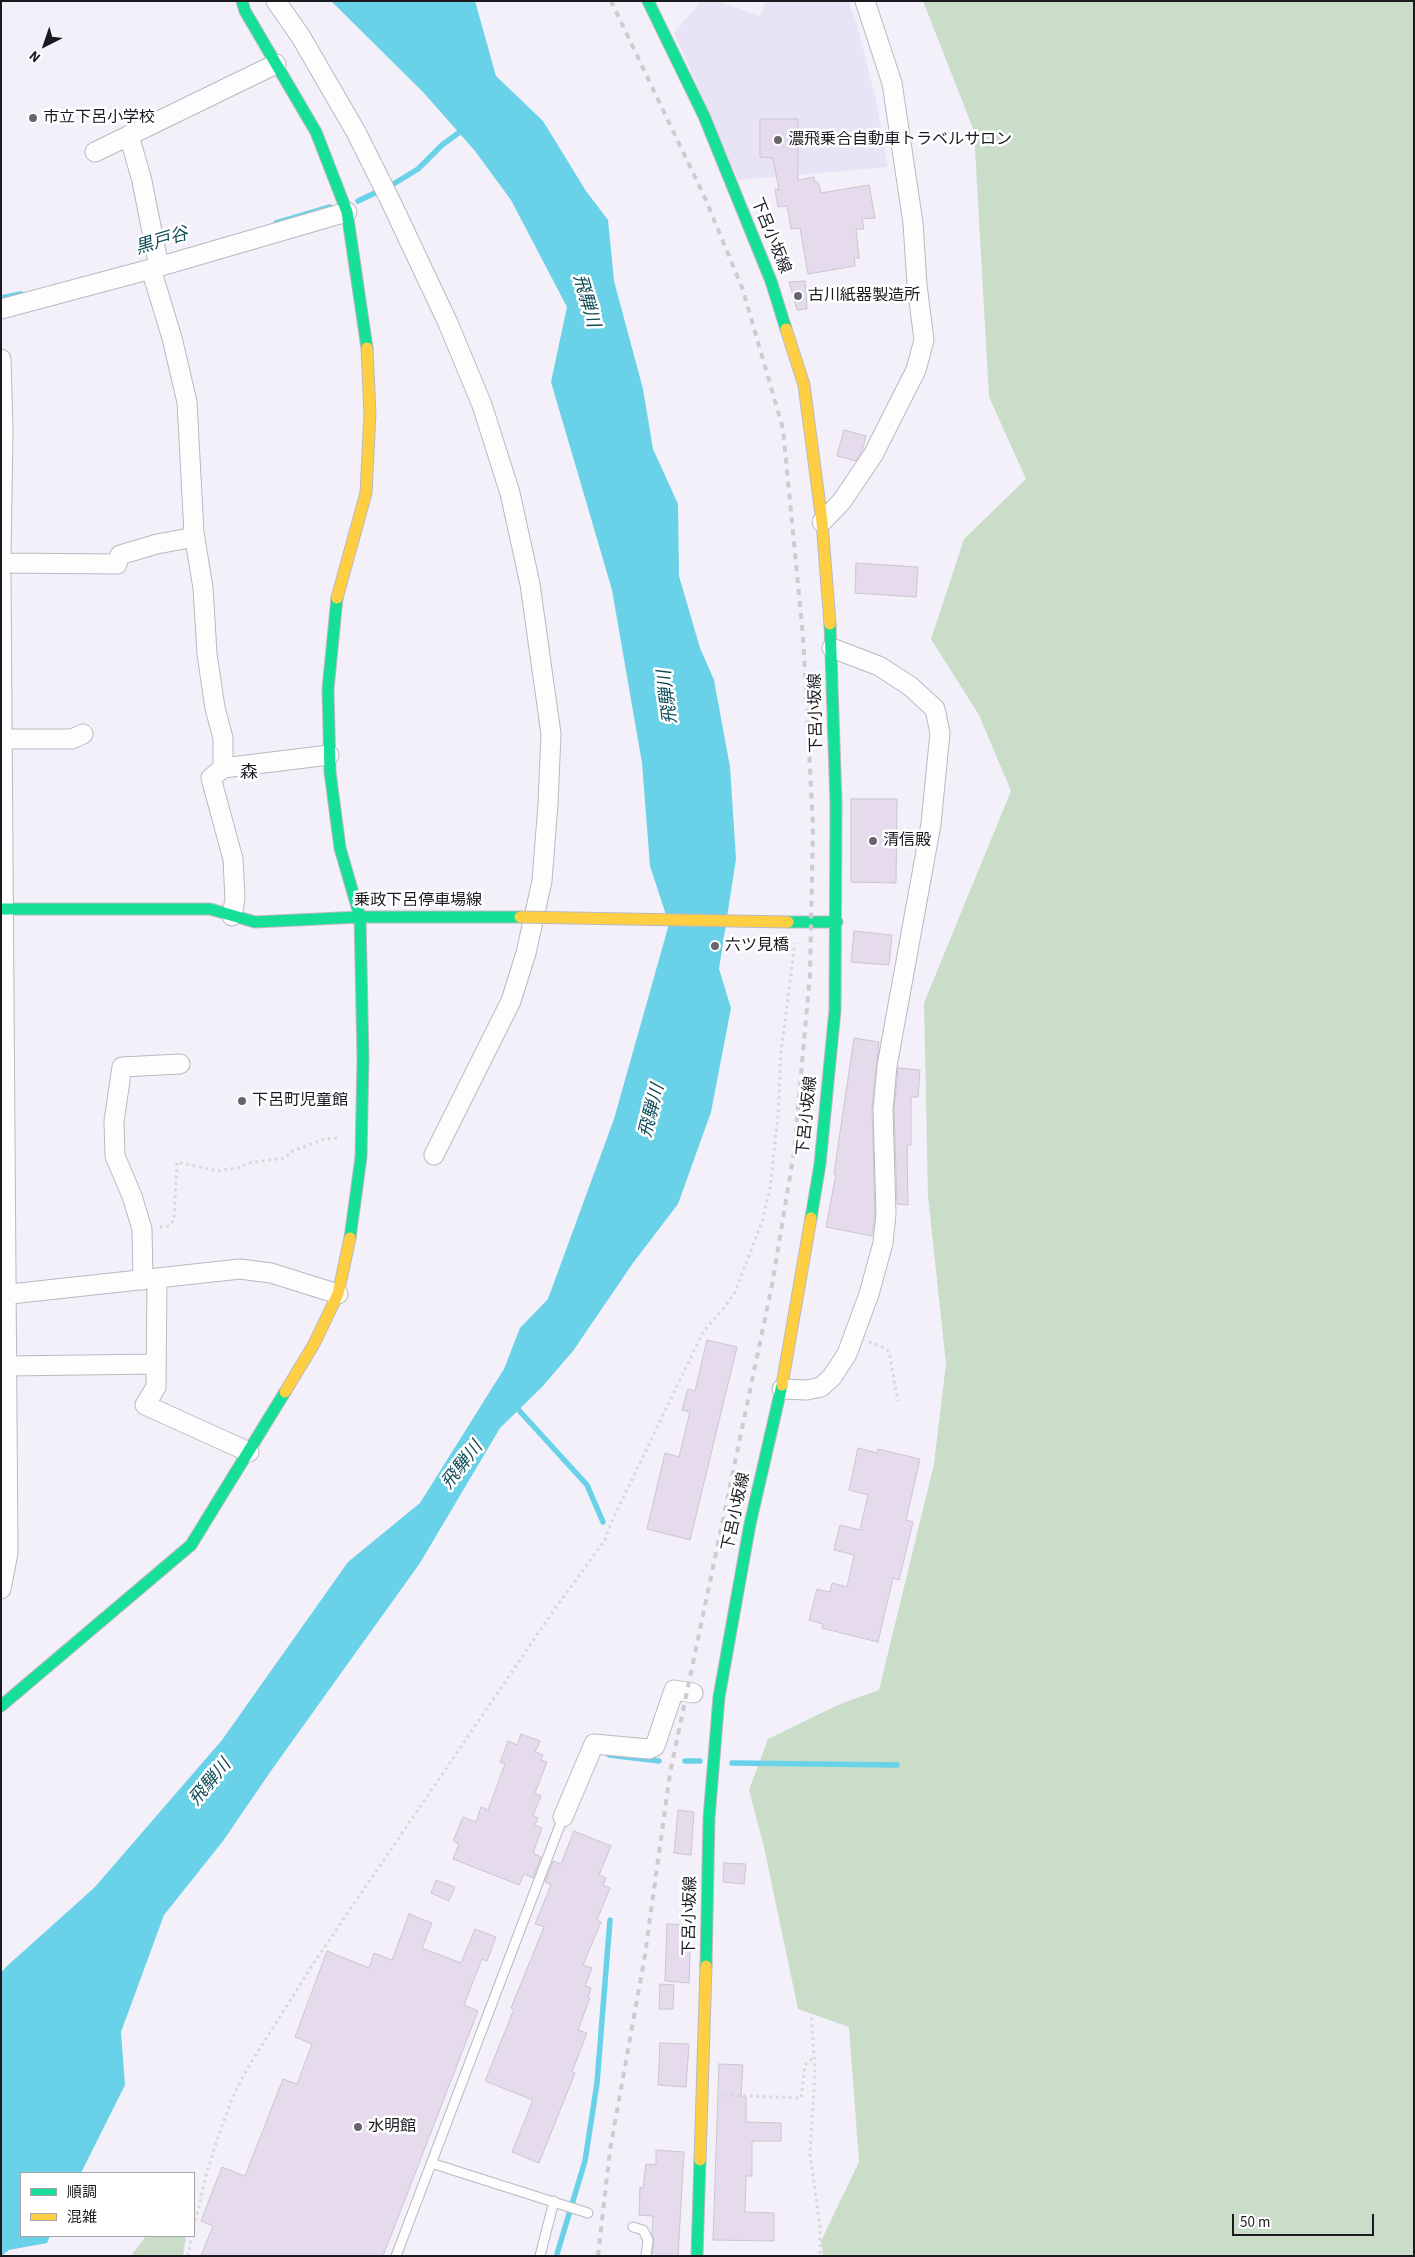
<!DOCTYPE html>
<meta charset="utf-8">
<style>
body{margin:0}
#map{position:relative;width:1415px;height:2257px;overflow:hidden;background:#f3f0fa;font-family:"Source Sans 3","Noto Sans JP",sans-serif}
canvas{display:block}
.frame{position:absolute;inset:0;border:2px solid #1b1a20;pointer-events:none}
.legend{position:absolute;left:20px;top:2172px;width:175px;height:65px;box-sizing:border-box;background:#fff;border:1px solid #a4a3a6;margin:0;padding:6px 9px;list-style:none;font-size:15px;color:#1b1a20}
.legend li{display:flex;align-items:center;gap:10px;height:25px}
.legend b{width:25px;border:1px solid #a4a3a6}
.north{position:absolute;left:20px;top:20px;width:50px;height:50px;-webkit-text-stroke:4px #fff;paint-order:stroke;rotate:221deg;font-size:14px;font-weight:700;line-height:20px;text-align:center;color:#1b1a20}
.north::after{content:'';display:block;margin:auto;width:18px;height:22px;background:#1b1a20;clip-path:polygon(50% 0,100% 100%,50% 72%,0 100%)}
.scale{position:absolute;left:1232px;top:2214px;width:142px;height:22px;box-sizing:border-box;border:2px solid #1b1a20;border-top:0;padding-left:6px;font-size:15px;line-height:18px;white-space:nowrap;color:#1b1a20;-webkit-text-stroke:4px #fff;paint-order:stroke}
</style>
<div id="map">
<canvas width="1415" height="2257"></canvas>
<div class="frame"></div>
<ul class="legend">
<li><b style="height:6px;background:#16e098"></b>順調</li>
<li><b style="height:6px;background:#ffcf43"></b>混雑</li>
</ul>
<div class="north">N</div>
<div class="scale">50 m</div>
</div>
<script>
const context = document.querySelector('canvas').getContext('2d');
context.lineJoin = 'round';
function fillPath(path, color) {
  context.fillStyle = color;
  context.fill(path, 'evenodd');
}
function poly(rows) {
  const path = new Path2D();
  for (const r of rows) {
    path.moveTo(r[0], r[1]);
    for (let i = 2; i < r.length; i += 2) path.lineTo(r[i], r[i + 1]);
  }
  return path;
}
function trace(path, color, width, dash) {
  context.strokeStyle = color;
  context.lineWidth = width;
  context.lineCap = dash ? 'butt' : 'round';
  context.setLineDash(dash || []);
  context.stroke(path);
}
function label(font, color, halo, rows, align = 'center') {
  context.font = font + ' "Source Sans 3","Noto Sans JP",sans-serif';
  context.lineWidth = 5;
  context.setLineDash([]);
  context.textBaseline = 'middle';
  context.strokeStyle = halo;
  context.fillStyle = color;
  for (const [text, x, y, turn = 0] of rows) {
    context.save();
    context.translate(x, y);
    context.rotate((+turn || 0) * Math.PI / 180);
    context.textAlign = isNaN(turn) ? turn : align;
    if (halo) context.strokeText(text, 0, 0);
    context.fillText(text, 0, 0);
    context.restore();
  }
}
const industrial = poly([
 [701,1,718,1,760,16,766,1,848,1,857,23,877,105,888,167,738,180,674,33]
]);
const green = poly([
 [923,1,1414,1,1414,2256,823,2256,821,2241,859,2162,849,2027,798,2009,764,1847,749,1790,768,1739,840,1704,879,1690,934,1464,946,1364,928,1196,924,1003,1011,791,979,715,931,639,964,539,1026,479,989,397,974,131],
 [146,2236,186,2236,183,2256,131,2256]
]);
const water = poly([
 [331,1,475,1,496,76,543,121,586,191,608,220,614,281,643,389,653,449,678,504,679,576,700,648,714,680,730,767,736,859,719,969,731,1008,711,1112,678,1204,633,1263,573,1351,542,1387,500,1428,420,1563,273,1768,223,1841,164,1915,121,2032,125,2085,81,2173,21,2173,21,2236,50,2236,47,2243,9,2250,1,2256,1,1973,6,1967,95,1887,222,1740,348,1562,420,1503,504,1369,520,1328,548,1299,614,1119,669,924,650,866,642,763,612,590,551,382,567,307,511,200,475,151,423,92]
]);
const stream = poly([
 [395,183,418,169,442,145,464,129],
 [358,201,377,192],
 [276,223,330,207],
 [1,298,21,294],
 [515,1406,587,1485,603,1522],
 [609,1755,659,1761],
 [685,1761,700,1761],
 [732,1763,897,1765],
 [557,2254,585,2161,597,2083,610,1920]
]);
const building = poly([
 [760,119,798,119,798,180,814,177,815,182,818,182,821,193,869,185,875,218,862,219,864,229,856,229,859,258,854,258,855,266,808,274,800,228,791,229,787,206,778,207,775,189,779,190,773,158,760,157,760,119],
 [805,281,807,309,797,310,789,282,805,281],
 [844,430,866,436,862,451,856,461,837,456,844,430],
 [856,563,918,567,916,597,855,593,856,563],
 [851,799,897,799,896,883,851,882,851,799],
 [854,931,892,935,889,965,851,962,854,931],
 [854,1038,879,1042,872,1109,875,1214,872,1236,826,1227,836,1174,834,1174,837,1153,854,1038],
 [898,1068,920,1070,918,1097,911,1097,911,1145,907,1145,908,1205,897,1204,894,1109,898,1068],
 [707,1340,737,1347,690,1540,647,1529,665,1453,679,1457,690,1412,682,1410,688,1389,695,1391,707,1340],
 [858,1448,877,1453,878,1449,920,1459,906,1520,913,1522,899,1580,893,1578,878,1642,822,1628,823,1624,809,1620,817,1589,830,1592,832,1583,847,1587,854,1555,834,1550,840,1525,860,1530,868,1495,849,1490,858,1448],
 [521,1734,540,1741,535,1752,543,1755,541,1760,547,1762,535,1793,541,1796,533,1816,538,1818,535,1825,542,1828,533,1853,541,1857,533,1878,524,1874,519,1885,453,1859,459,1844,453,1841,463,1817,476,1822,481,1807,488,1810,505,1764,500,1762,508,1741,517,1745,521,1734],
 [678,1810,694,1812,691,1855,674,1853,678,1810],
 [574,1831,611,1846,599,1875,606,1878,603,1885,610,1888,597,1920,601,1922,583,1965,592,1968,585,1986,591,1988,588,1997,590,1998,578,2030,587,2033,572,2072,575,2073,539,2163,512,2152,533,2100,485,2081,514,2009,511,2008,544,1927,535,1924,551,1885,545,1882,553,1861,561,1864,574,1831],
 [724,1863,746,1864,744,1884,723,1882,724,1863],
 [436,1880,455,1887,449,1901,431,1893,436,1880],
 [409,1914,432,1923,422,1948,461,1963,475,1929,496,1937,487,1961,482,1959,464,2005,478,2011,383,2256,201,2256,213,2226,201,2221,222,2167,245,2176,283,2079,297,2084,312,2044,295,2037,327,1951,369,1968,374,1953,392,1960,409,1914],
 [667,1924,691,1925,689,1983,665,1981,667,1924],
 [660,1984,674,1985,673,2009,659,2009,660,1984],
 [660,2043,689,2044,686,2087,658,2085,660,2043],
 [719,2064,743,2065,741,2096,746,2097,746,2122,781,2123,781,2141,752,2141,752,2176,746,2176,745,2212,774,2213,774,2241,713,2240,719,2064],
 [656,2150,684,2152,678,2256,652,2256,654,2241,652,2234,653,2216,639,2215,640,2187,643,2188,646,2164,656,2165,656,2150]
]);
const path = poly([
 [160,1227,169,1226,174,1220,177,1162,217,1171,241,1167,247,1163,285,1158,290,1152,324,1139,340,1138],
 [869,1342,881,1346,889,1352,898,1401],
 [808,1966,815,2071,810,2154,820,2227,820,2256],
 [724,2095,801,2098,805,2065,813,2058],
 [194,2227,207,2172,218,2137,231,2101,247,2069,315,1961,554,1610,605,1540,612,1521,703,1332,724,1308,735,1292,762,1222,770,1188,778,1115,781,1052,795,943],
 [146,2256,159,2236],
 [188,2256,192,2236]
]);
const lane = poly([
 [431,2163,588,2213],
 [633,2227,643,2230,648,2240,646,2256],
 [396,2256,563,1817],
 [540,2256,554,2201]
]);
const street = poly([
 [276,1,301,37,356,132,390,200,448,323,482,405,510,493,530,584,551,734,548,804,542,881,526,953,511,1001,434,1155],
 [129,135,142,181,159,267],
 [95,152,276,64],
 [151,269,172,338,187,402,194,533,203,588,207,654,215,708,223,738,223,768,329,755],
 [1,309,151,269,347,212],
 [1,359,3,431,1,554],
 [822,522,842,501,873,455,916,370,924,340,917,285,913,223,892,83,865,1],
 [1,563,117,564,120,555,157,544,195,537],
 [1,576,8,1553,1,1589],
 [3,739,72,739,83,734],
 [223,768,211,778,233,859,235,899,232,916],
 [157,1278,156,1387,145,1405,249,1452],
 [143,1280,142,1229,132,1196,115,1156,114,1121,122,1067,180,1064],
 [1,1295,240,1269,271,1273,338,1294],
 [8,1366,156,1364],
 [782,1389,807,1390,821,1387,832,1377,847,1354,869,1294,883,1243,886,1214,883,1109,887,1066,931,824,940,733,935,709,910,686,879,666,832,648],
 [563,1817,594,1744,649,1749,655,1746,674,1690,693,1693]
]);
const fast = poly([
 [242,1,245,11,316,132,347,212,367,348],
 [648,1,704,116,771,281,786,329],
 [337,598,328,689,330,772,340,848,360,917,363,1058,361,1157,350,1238],
 [1,909,210,909,255,922,360,917,520,917],
 [788,922,837,922],
 [811,1218,820,1164,835,1010,836,804,830,624],
 [1,1706,191,1545,285,1392],
 [706,1966,709,1818,719,1697,750,1524,782,1385],
 [697,2256,700,2160]
]);
const slow = poly([
 [786,329,804,385,822,522,830,624],
 [337,598,366,493,370,414,367,348],
 [782,1385,811,1218],
 [285,1392,314,1344,338,1294,350,1238],
 [700,2160,706,1966]
]);
const rail = poly([
 [598,2256,610,2150,645,1955,670,1773,772,1285,794,1152,810,974,813,826,803,636,783,429,743,290,705,198,611,1]
]);
const slowBridge = poly([
 [520,917,788,922]
]);
const markers = [
 [33,118,5,"#67656c"],
 [778,140,5,"#67656c"],
 [798,296,5,"#67656c"],
 [873,841,5,"#67656c"],
 [715,946,5,"#67656c"],
 [242,1101,5,"#67656c"],
 [358,2127,5,"#67656c"]
];
const poiNames = [
 ["市立下呂小学校",43,118],
 ["濃飛乗合自動車トラベルサロン",788,140],
 ["古川紙器製造所",808,296],
 ["清信殿",883,841],
 ["六ツ見橋",725,946],
 ["下呂町児童館",252,1101],
 ["水明館",368,2127]
];
const streetNames = [
 ["下呂小坂線",770,236,68],
 ["下呂小坂線",817,713,-91],
 ["乗政下呂停車場線",418,901],
 ["下呂小坂線",808,1116,-84],
 ["下呂小坂線",737,1512,-78],
 ["下呂小坂線",691,1916,-89]
];
const waterNames = [
 ["黒戸谷",162,242,-17],
 ["飛騨川",585,301,74],
 ["飛騨川",669,697,-97],
 ["飛騨川",653,1111,-76],
 ["飛騨川",463,1466,-52],
 ["飛騨川",211,1783,-50]
];
const neighbourhoodNames = [
 ["森",249,774]
];
fillPath(industrial, '#e8e4f5');
fillPath(green, '#c9ddc8');
fillPath(water, '#69d1e8');
trace(stream, '#69d1e8', 5.5);
fillPath(building, '#e5dbec');
trace(building, '#cac6cd', 1);
trace(lane, '#bbb8c1', 11);
trace(street, '#bbb8c1', 21);
trace(fast, '#bbb8c1', 13);
trace(slow, '#bbb8c1', 13);
trace(path, '#d8d6da', 3, [2.5, 4]);
trace(lane, '#fdfdfe', 9);
trace(street, '#fdfdfe', 19);
trace(fast, '#16e098', 11);
trace(slow, '#ffcf43', 11);
trace(rail, '#ceccd0', 4, [6, 6]);
trace(slowBridge, '#bbb8c1', 13, []);
trace(slowBridge, '#ffcf43', 11);
for (const [x, y, r, color] of markers) {
  const dot = new Path2D();
  dot.arc(x, y, r, 0, 2 * Math.PI);
  context.fillStyle = color;
  context.fill(dot);
  trace(dot, '#fff', 2);
}
label('16px', '#1b1a20', '#fff', poiNames, 'left');
label('16px', '#1b1a20', '#fff', streetNames);
label('italic 18px', '#0d4b57', '#fff', waterNames);
label('18px', '#1b1a20', '#fff', neighbourhoodNames);
</script>
